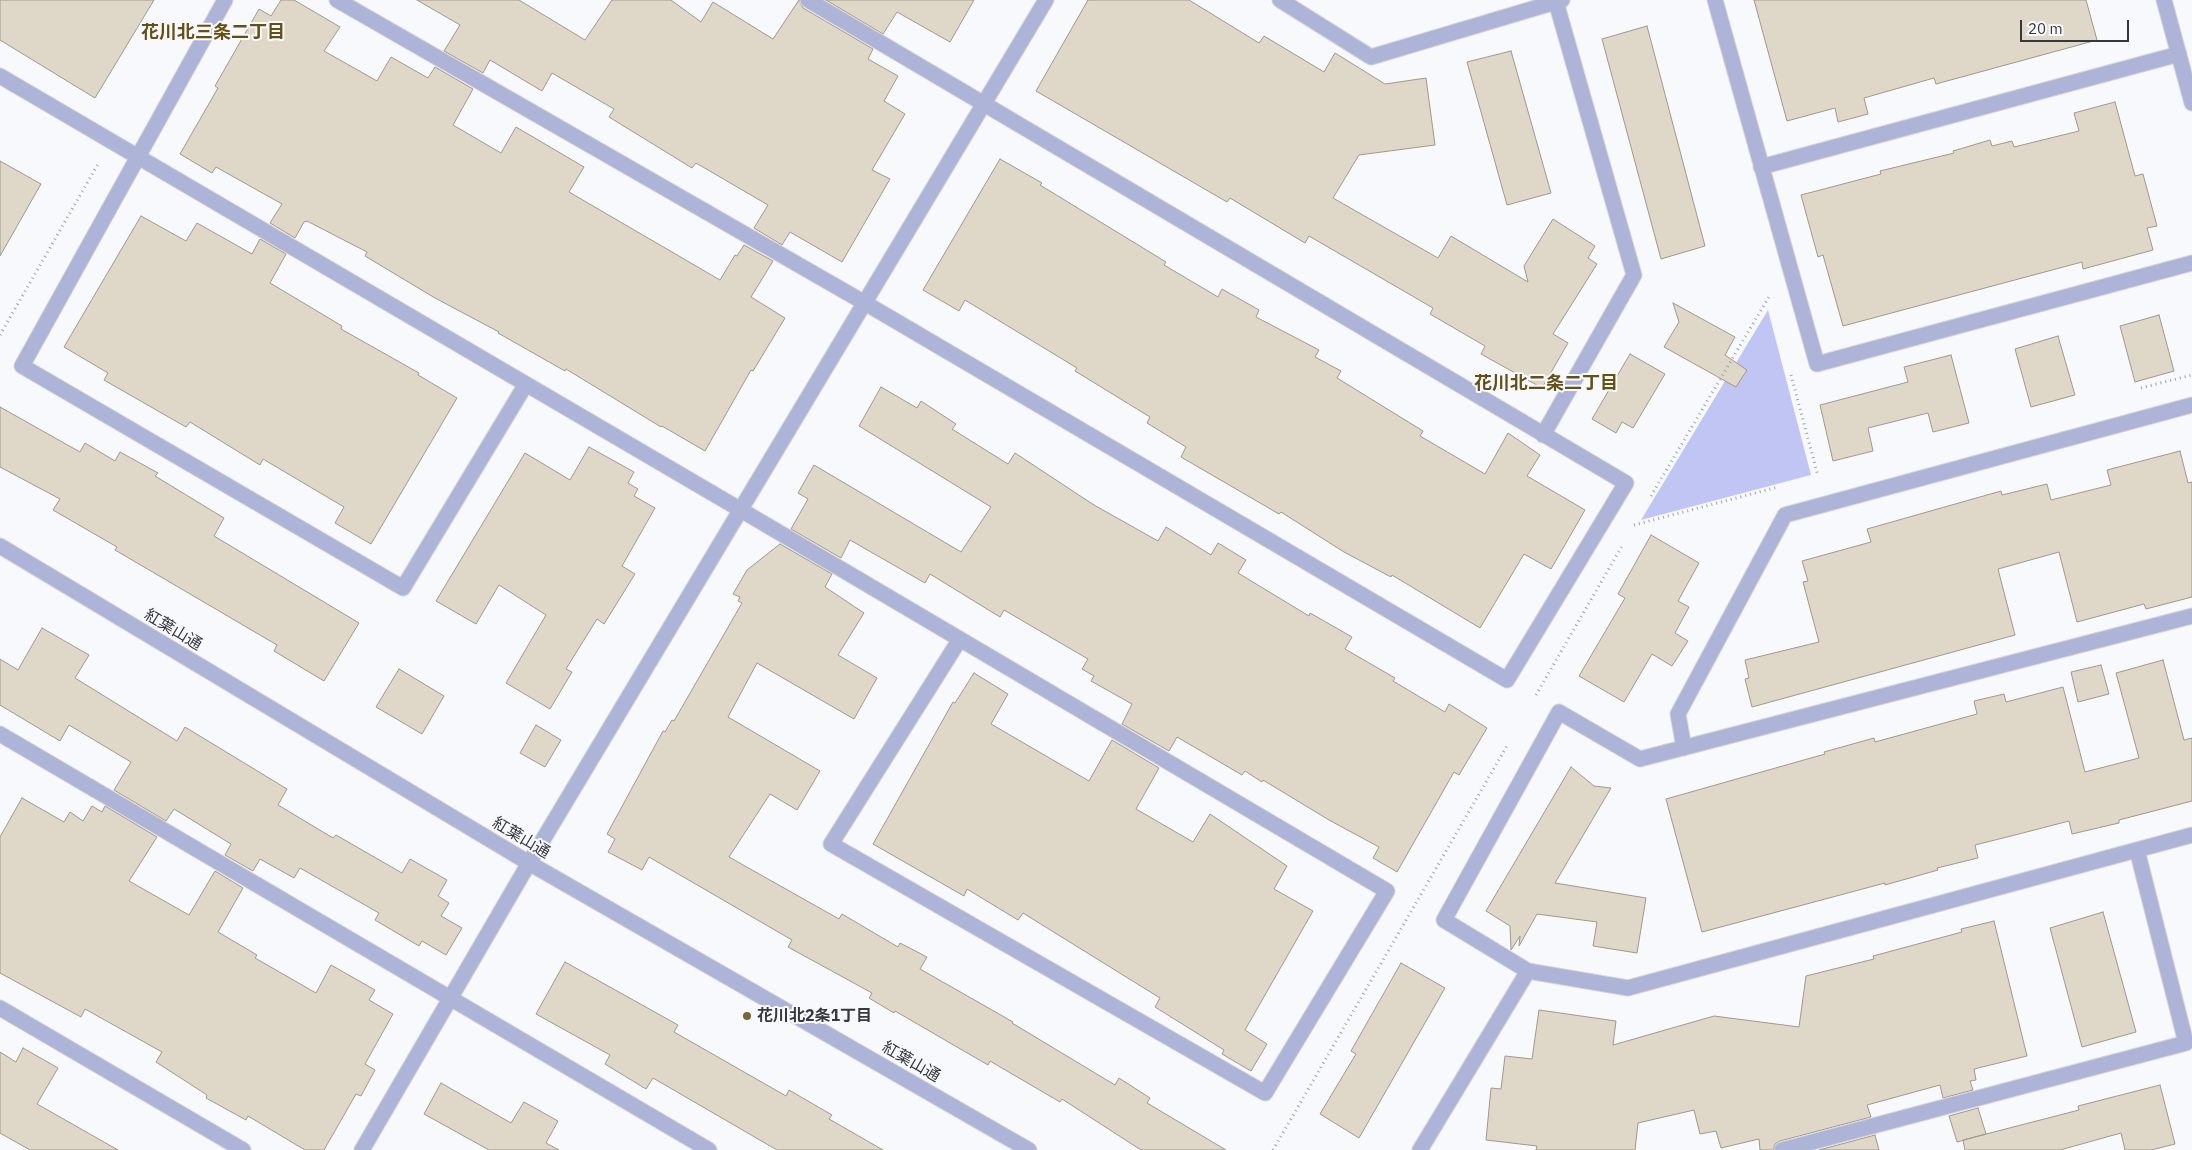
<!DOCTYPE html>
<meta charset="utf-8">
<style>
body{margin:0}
#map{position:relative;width:2192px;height:1150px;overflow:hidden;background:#f8f9fc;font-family:"IBM Plex Sans",sans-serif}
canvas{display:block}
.scale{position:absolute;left:2020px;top:20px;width:109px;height:22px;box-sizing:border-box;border:2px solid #37383e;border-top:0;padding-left:6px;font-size:15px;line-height:18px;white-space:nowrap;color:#37383e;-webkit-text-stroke:4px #f8f9fc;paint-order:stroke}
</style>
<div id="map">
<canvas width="2192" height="1150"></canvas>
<div class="scale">20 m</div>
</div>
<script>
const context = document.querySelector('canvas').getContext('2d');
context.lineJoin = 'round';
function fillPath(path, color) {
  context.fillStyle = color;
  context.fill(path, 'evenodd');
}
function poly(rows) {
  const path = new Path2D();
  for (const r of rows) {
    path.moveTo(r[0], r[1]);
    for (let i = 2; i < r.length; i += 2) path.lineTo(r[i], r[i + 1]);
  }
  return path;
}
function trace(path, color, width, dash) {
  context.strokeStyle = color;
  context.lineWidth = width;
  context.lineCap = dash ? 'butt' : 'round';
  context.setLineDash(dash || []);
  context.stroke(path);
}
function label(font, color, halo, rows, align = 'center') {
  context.font = font + ' "IBM Plex Sans","Noto Sans JP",sans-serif';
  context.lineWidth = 4;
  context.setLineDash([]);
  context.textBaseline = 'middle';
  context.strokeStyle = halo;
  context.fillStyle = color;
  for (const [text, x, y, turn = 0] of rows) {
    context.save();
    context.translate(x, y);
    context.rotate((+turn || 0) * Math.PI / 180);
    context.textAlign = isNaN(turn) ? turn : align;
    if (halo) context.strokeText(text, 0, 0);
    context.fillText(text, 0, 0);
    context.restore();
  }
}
const green = poly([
 [1768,310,1811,475,1641,520]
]);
const building = poly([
 [0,0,154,0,95,98,0,40,0,0],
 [281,0,294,0,340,27,324,51,377,81,391,57,428,78,435,67,473,89,453,125,501,153,516,127,584,167,569,192,720,280,735,255,737,256,744,245,773,261,751,297,785,318,753,371,751,370,705,451,662,426,661,427,566,369,565,371,498,333,499,332,435,298,365,256,367,252,307,221,304,222,295,238,270,223,282,204,216,167,212,173,180,154,218,88,215,86,259,9,271,16,281,0],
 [417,0,519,0,585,40,612,0,671,0,701,22,713,2,773,39,799,0,803,8,873,49,868,59,898,76,884,101,905,114,872,170,890,179,842,262,790,232,782,245,754,228,768,205,696,163,692,168,609,117,614,109,552,73,542,91,490,60,483,73,444,51,460,25,417,0],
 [826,0,974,0,950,42,897,12,883,34,826,0],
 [1088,0,1189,0,1259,43,1264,36,1324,72,1335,53,1385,84,1426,78,1435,145,1359,155,1333,198,1438,258,1451,236,1528,282,1524,266,1553,219,1595,246,1588,258,1597,264,1553,334,1568,343,1542,388,1481,354,1485,346,1430,314,1433,308,1309,236,1305,243,1230,198,1227,202,1036,91,1088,0],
 [1754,0,2086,0,2097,40,1936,84,1934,78,1864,98,1868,114,1838,122,1835,108,1787,121,1754,0],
 [1647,26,1705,246,1661,259,1602,39,1647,26],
 [1511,51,1551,193,1507,205,1467,62,1511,51],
 [2115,102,2135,176,2143,174,2157,226,2147,228,2153,250,2083,269,2082,262,1843,326,1823,255,1818,257,1801,195,1881,174,1880,171,1954,153,1953,151,1990,140,1992,146,2012,141,2014,147,2079,131,2074,113,2115,102],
 [1000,159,1042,183,1040,185,1166,262,1164,265,1218,297,1222,289,1259,310,1256,317,1319,350,1315,357,1341,371,1337,378,1423,431,1420,436,1485,474,1508,433,1540,455,1527,476,1585,510,1551,569,1524,554,1480,628,1392,575,1391,577,1344,552,1281,512,1279,514,1181,457,1186,447,1147,423,1150,417,1075,371,1077,368,965,300,959,311,923,290,1000,159],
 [0,161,41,184,0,256,0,161],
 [141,216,186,241,197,223,252,254,260,239,286,254,270,283,342,326,341,329,419,373,418,375,457,398,371,544,335,523,344,507,263,459,260,465,190,422,186,427,104,380,108,373,64,347,141,216],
 [1673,303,1735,337,1725,355,1747,370,1736,387,1664,347,1679,322,1673,303],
 [2159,315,2174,371,2135,382,2120,326,2159,315],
 [2058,336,2075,395,2031,407,2015,349,2058,336],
 [1630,354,1665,374,1633,428,1622,422,1616,433,1592,419,1630,354],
 [1951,355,1969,423,1933,432,1928,413,1868,428,1873,451,1833,461,1820,405,1908,382,1904,367,1951,355],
 [881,387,917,408,921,401,956,424,952,429,1008,464,1015,453,1094,505,1158,541,1166,527,1211,555,1218,543,1246,560,1238,573,1309,616,1310,613,1352,637,1345,649,1395,678,1393,681,1445,712,1449,704,1487,728,1459,775,1454,772,1397,872,1373,858,1379,847,1329,820,1263,780,1262,782,1245,771,1242,775,1177,737,1169,751,1122,724,1132,704,1091,681,1094,676,1082,669,1088,659,1004,610,1000,617,930,574,925,583,850,540,841,558,791,529,808,499,798,493,814,465,961,552,991,507,859,426,881,387],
 [0,407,80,452,85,443,115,461,120,452,158,473,155,476,224,518,214,536,359,623,324,681,274,651,277,645,115,550,117,547,53,510,60,499,0,467,0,407],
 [589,447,634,472,628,483,638,489,634,496,655,508,622,566,635,574,604,624,597,619,566,669,572,672,550,709,506,683,546,615,499,585,476,624,436,601,525,453,570,480,589,447],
 [2180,451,2188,483,2192,482,2192,597,2146,609,2144,604,2077,622,2059,552,1998,569,2015,635,1752,707,1745,679,1749,678,1745,660,1819,642,1803,582,1808,581,1802,561,1871,542,1867,529,2001,491,2002,495,2047,484,2051,500,2111,485,2107,470,2180,451],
 [1651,535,1699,563,1678,601,1689,607,1675,633,1688,641,1672,666,1652,654,1624,702,1579,676,1625,598,1618,594,1651,535],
 [780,544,832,574,825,587,864,613,838,655,877,678,854,719,757,663,728,717,820,771,797,810,770,794,729,857,839,919,842,914,898,947,900,943,927,957,920,969,1013,1022,1012,1023,1115,1085,1119,1078,1150,1098,1147,1103,1226,1150,1141,1150,1062,1099,1060,1102,990,1061,988,1065,895,1011,894,1013,869,998,872,993,788,947,792,940,649,857,642,870,608,852,615,839,607,834,619,812,663,731,665,732,672,720,674,721,742,603,738,601,740,597,733,594,747,570,780,544],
 [42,628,89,655,75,678,177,741,185,727,287,789,278,805,333,838,336,835,402,873,410,859,447,880,438,896,449,903,441,916,462,928,446,955,422,941,419,946,375,920,379,913,300,868,294,878,260,859,253,871,225,855,231,844,174,809,166,821,114,790,131,762,69,725,60,741,0,705,0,659,18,670,42,628],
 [2163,660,2184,740,2192,738,2192,801,2119,820,2119,823,2072,834,2069,821,2015,835,1975,845,1978,858,1937,868,1938,870,1885,885,1885,883,1702,932,1666,799,1825,754,1824,752,1874,738,1875,742,1977,714,1974,701,2004,694,2006,702,2063,687,2085,772,2139,758,2116,673,2163,660],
 [2101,665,2109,694,2078,702,2071,672,2101,665],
 [399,669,444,696,422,734,376,707,399,669],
 [974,673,1008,694,991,724,1089,781,1112,740,1159,768,1136,809,1193,842,1210,814,1287,866,1274,889,1313,911,1245,1030,1267,1044,1251,1071,1222,1054,1224,1050,1155,1007,1160,998,1023,913,1018,920,967,889,964,896,873,844,953,702,955,703,974,673],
 [536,725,561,740,545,767,520,753,536,725],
 [1571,767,1594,786,1611,788,1555,883,1646,898,1637,953,1593,946,1597,922,1537,914,1519,946,1520,936,1511,950,1510,926,1486,911,1571,767],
 [22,798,64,822,70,812,83,821,92,806,102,812,105,806,157,837,129,881,189,915,215,871,243,888,218,932,257,955,255,958,316,993,331,965,375,990,369,1000,393,1014,365,1064,375,1070,361,1096,356,1094,324,1150,305,1150,248,1116,246,1120,206,1098,207,1095,156,1062,162,1052,85,1009,81,1017,0,973,0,837,22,798],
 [2103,912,2136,1032,2082,1047,2050,928,2103,912],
 [1994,921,2027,1056,1974,1069,1976,1080,1970,1081,1973,1090,1943,1098,1940,1085,1867,1105,1871,1117,1780,1141,1775,1144,1773,1150,1760,1150,1759,1139,1721,1148,1716,1131,1700,1134,1694,1110,1638,1123,1635,1150,1536,1150,1537,1146,1486,1140,1491,1088,1501,1089,1505,1056,1532,1059,1539,1010,1616,1021,1613,1045,1714,1016,1799,1027,1806,976,1874,959,1873,956,1962,932,1961,929,1994,921],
 [565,962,678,1025,674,1032,786,1096,789,1090,832,1115,829,1119,883,1150,777,1150,653,1078,646,1089,605,1064,610,1055,536,1014,565,962],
 [1401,963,1445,988,1359,1138,1320,1114,1356,1054,1351,1051,1401,963],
 [23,1048,58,1068,37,1104,118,1150,30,1150,0,1133,0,1052,16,1062,23,1048],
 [441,1083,511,1123,524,1102,558,1121,546,1143,559,1150,489,1150,424,1114,441,1083],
 [2160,1085,2175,1144,2151,1150,2125,1150,2121,1133,2060,1150,1965,1150,1963,1140,2079,1110,2078,1106,2160,1085],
 [1978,1108,1986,1134,1957,1142,1949,1116,1978,1108],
 [1875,1135,1879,1150,1819,1150,1875,1135]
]);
const path = poly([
 [0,335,98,164],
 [1791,375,1818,476],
 [2141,388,2192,375],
 [1651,496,1770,295],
 [1634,525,1778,487],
 [1536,695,1622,546],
 [1273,1150,1508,744]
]);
const minor = poly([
 [225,0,22,366,403,588,526,384],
 [337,0,865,303,1507,680,1626,483,808,0],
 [1280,0,1371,57,1562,0],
 [1715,0,1817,364,2192,263],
 [2164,0,2192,103],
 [0,76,741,510,1387,891,1265,1093,831,844,960,639],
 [1761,167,2179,54],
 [1543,435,1634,275,1556,2],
 [0,546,529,863,1029,1150],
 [2192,616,1640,759,1559,712,1444,920,1528,971,1628,988,2192,835],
 [0,734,709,1150],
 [1684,748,1678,714,1785,515,2192,405],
 [0,1008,243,1150],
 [362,1150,529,863,1046,0],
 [1420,1150,1528,971],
 [1782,1150,2186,1043,2137,850]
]);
const markers = [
 [747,1016,5,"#796634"]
];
const streetNames = [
 ["紅葉山通",173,630,31],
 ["紅葉山通",521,838,31],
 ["紅葉山通",911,1062,30]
];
const poiNames = [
 ["花川北2条1丁目",757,1016]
];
const neighbourhoodNames = [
 ["花川北三条二丁目",213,33],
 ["花川北二条二丁目",1546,384]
];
fillPath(green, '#c0c5f3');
fillPath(building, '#dfd8c8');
trace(building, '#a0998a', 1);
trace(minor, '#d5d6da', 17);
trace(path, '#a2a3a7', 3, [1, 4]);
trace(minor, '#aeb3d8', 15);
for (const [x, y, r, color] of markers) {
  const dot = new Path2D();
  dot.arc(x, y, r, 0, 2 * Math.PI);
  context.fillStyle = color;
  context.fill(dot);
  trace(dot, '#f8f9fc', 2);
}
label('16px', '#37383e', '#f8f9fc', streetNames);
label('bold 16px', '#37383e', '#f8f9fc', poiNames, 'left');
label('bold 18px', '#655014', '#f8f9fc', neighbourhoodNames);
</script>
